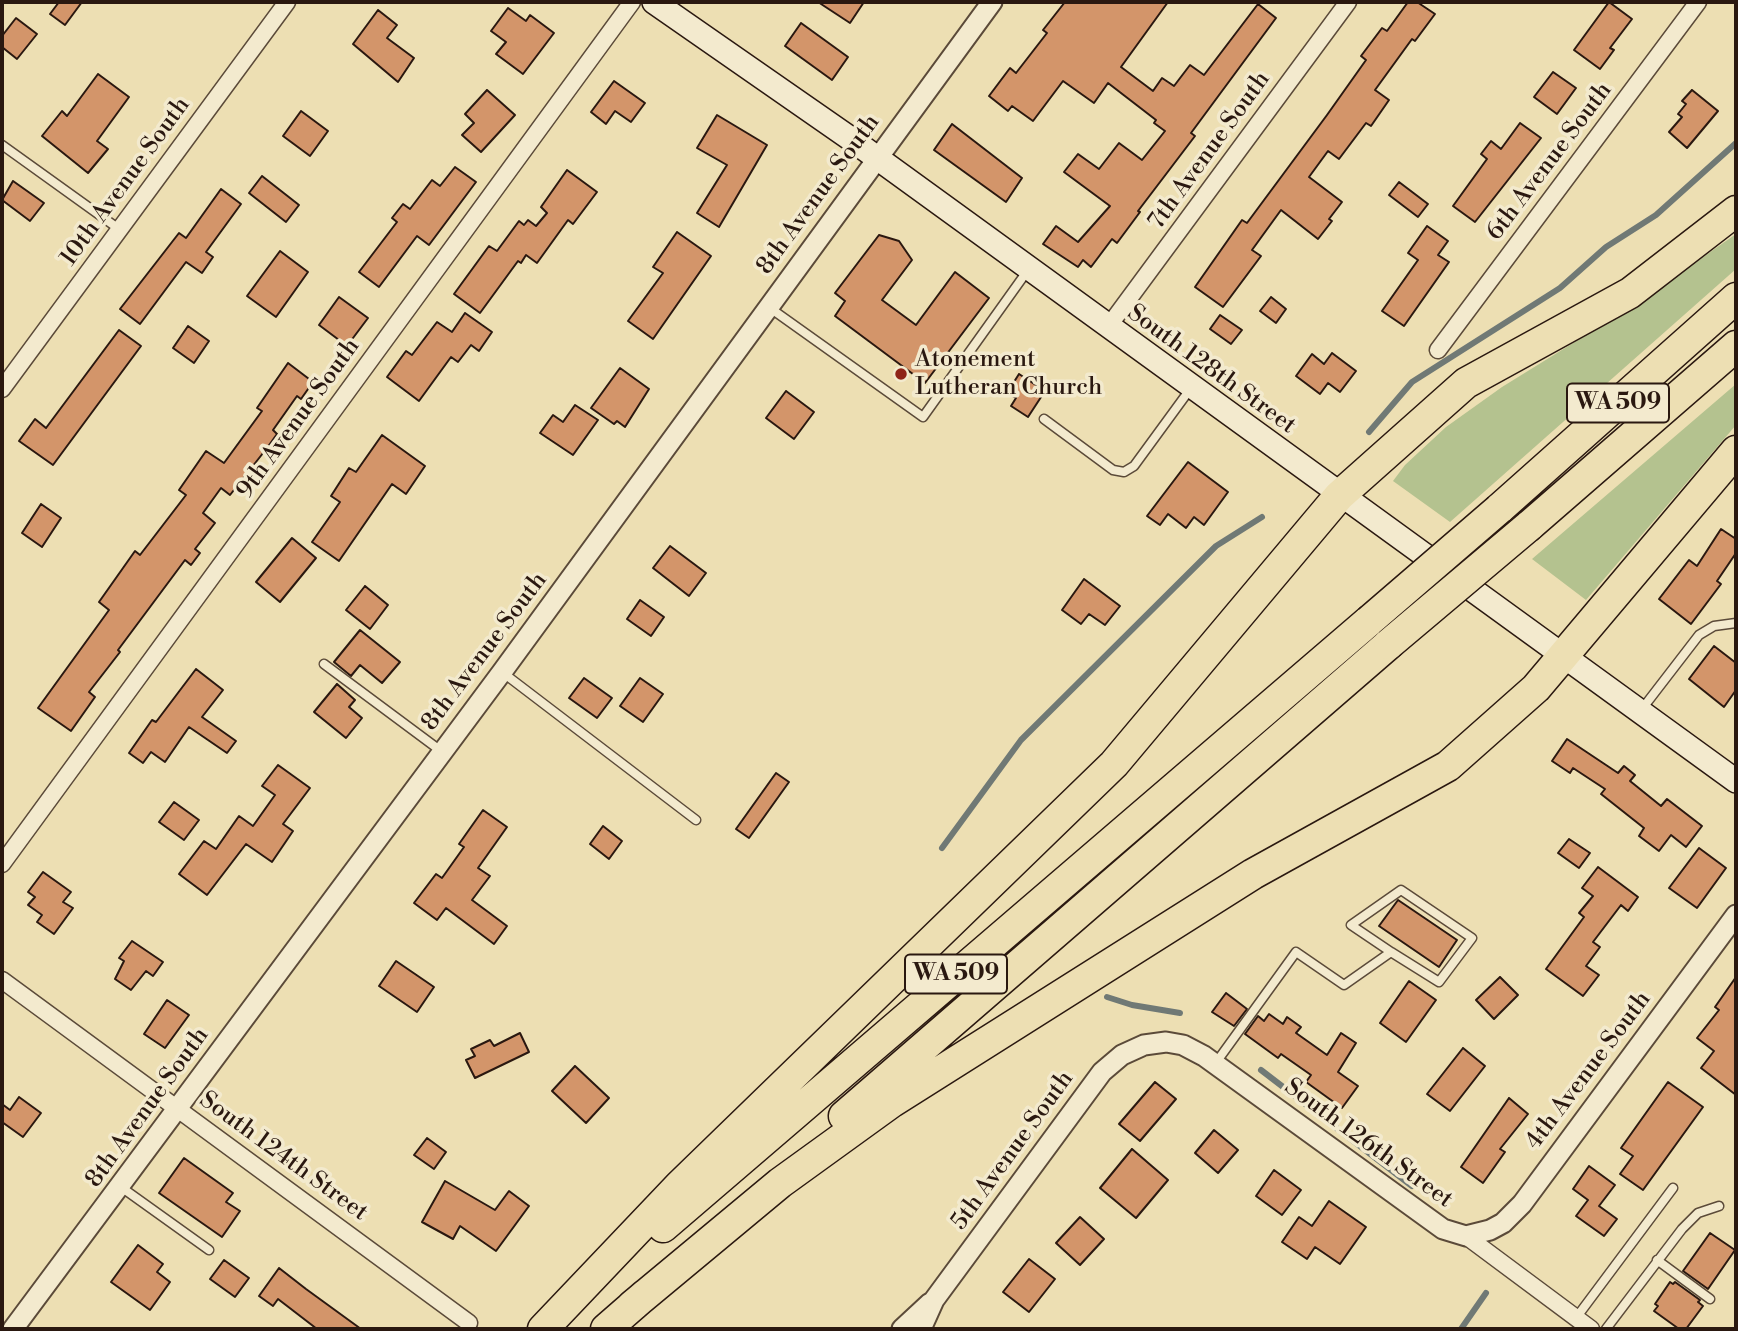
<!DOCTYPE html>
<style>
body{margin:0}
#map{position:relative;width:1738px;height:1331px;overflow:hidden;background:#eddfb3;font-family:"Libre Bodoni",serif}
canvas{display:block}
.frame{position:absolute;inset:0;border:4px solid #2a1810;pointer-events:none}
</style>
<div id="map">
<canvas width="1738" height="1331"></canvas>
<div class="frame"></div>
</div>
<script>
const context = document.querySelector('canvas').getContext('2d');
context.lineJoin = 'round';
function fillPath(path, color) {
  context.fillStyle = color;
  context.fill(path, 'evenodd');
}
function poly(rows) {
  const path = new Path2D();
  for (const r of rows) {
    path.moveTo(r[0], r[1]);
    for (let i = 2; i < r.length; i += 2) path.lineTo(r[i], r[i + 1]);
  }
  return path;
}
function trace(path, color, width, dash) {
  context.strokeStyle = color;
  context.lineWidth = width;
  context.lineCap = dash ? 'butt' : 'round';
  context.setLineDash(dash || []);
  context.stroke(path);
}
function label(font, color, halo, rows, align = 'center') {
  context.font = font + ' "Libre Bodoni",serif';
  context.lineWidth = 7;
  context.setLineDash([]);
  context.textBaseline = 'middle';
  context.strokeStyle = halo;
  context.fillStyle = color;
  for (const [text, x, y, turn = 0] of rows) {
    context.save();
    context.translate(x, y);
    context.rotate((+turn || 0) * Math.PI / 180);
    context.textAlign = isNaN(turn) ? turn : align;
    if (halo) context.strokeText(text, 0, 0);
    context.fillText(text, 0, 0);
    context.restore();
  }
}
const green = poly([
 [1736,234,1736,269,1450,522,1393,481,1405,465,1446,427,1502,387,1633,306],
 [1736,384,1736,425,1586,600,1532,559]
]);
const stream = poly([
 [1369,432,1412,382,1560,288,1606,247,1656,215,1736,143],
 [942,848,1021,740,1216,546,1262,517],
 [1107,997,1132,1005,1180,1013],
 [1261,1070,1412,1186],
 [1461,1329,1486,1293]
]);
const building = poly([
 [59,2,82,2,65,25,50,14,59,2],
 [818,2,864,2,850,23,818,2],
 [1065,2,1168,2,1121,67,1153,91,1162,78,1174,86,1190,65,1204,75,1258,4,1276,18,1191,133,1195,136,1138,211,1140,212,1117,243,1112,239,1091,267,1083,260,1078,267,1043,244,1056,226,1078,242,1110,206,1064,172,1078,154,1099,169,1119,143,1142,160,1165,131,1154,123,1156,120,1108,83,1094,103,1063,81,1033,121,1012,106,1008,111,989,96,1010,68,1016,73,1047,33,1043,30,1065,2],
 [1408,2,1417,2,1435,14,1415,41,1412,39,1375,90,1389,100,1371,126,1366,123,1339,159,1328,151,1309,177,1342,202,1329,219,1332,221,1318,239,1281,210,1252,250,1261,256,1223,307,1195,287,1242,220,1247,223,1327,115,1366,60,1361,56,1382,28,1387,31,1408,2],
 [1609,2,1632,19,1610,48,1614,50,1600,69,1574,50,1609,2],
 [508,8,526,21,530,15,554,33,523,74,496,54,506,42,491,31,508,8],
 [378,10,397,25,387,38,414,58,398,82,353,44,378,10],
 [16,18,37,34,17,59,2,47,2,36,16,18],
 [801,23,848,57,832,80,785,46,801,23],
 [1553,72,1576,88,1557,114,1534,97,1553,72],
 [98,74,129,97,97,141,108,149,88,173,42,136,62,111,67,116,98,74],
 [614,81,645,103,631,122,615,111,606,124,591,112,614,81],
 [487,90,515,115,481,152,462,135,474,123,465,114,487,90],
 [1692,90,1718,111,1687,148,1669,132,1682,117,1678,114,1686,104,1682,101,1692,90],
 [301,111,328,131,310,156,283,136,301,111],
 [717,115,767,145,719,227,697,213,727,165,697,148,717,115],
 [1520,123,1541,138,1475,222,1453,206,1487,159,1481,154,1491,141,1501,149,1520,123],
 [952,124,1022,178,1006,202,934,150,952,124],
 [455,167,476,182,429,245,417,236,379,287,359,272,397,222,392,218,403,204,410,209,432,180,440,186,455,167],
 [567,170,597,192,573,224,568,220,537,263,526,255,521,263,518,261,480,313,454,294,489,246,497,251,519,221,524,225,528,220,536,226,547,213,541,207,567,170],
 [262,176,299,205,286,222,249,193,262,176],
 [13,181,44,203,30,221,2,200,13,181],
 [1399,182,1428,204,1418,217,1389,195,1399,182],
 [221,189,241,204,206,252,213,257,202,273,186,262,140,324,120,309,179,233,186,238,221,189],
 [1427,226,1448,241,1438,255,1449,262,1404,326,1382,311,1418,260,1408,253,1427,226],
 [677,232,711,256,653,339,628,321,663,273,653,267,677,232],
 [879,235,899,241,912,260,882,300,916,325,955,272,989,298,925,383,835,316,845,301,835,293,879,235],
 [280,251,308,272,276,317,247,296,280,251],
 [339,297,368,318,347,346,319,325,339,297],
 [1271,297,1286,309,1276,323,1260,311,1271,297],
 [465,313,492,332,479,351,471,345,458,362,451,357,419,401,387,377,406,351,412,355,437,322,452,332,465,313],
 [1220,315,1242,330,1231,344,1210,329,1220,315],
 [188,326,209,341,194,363,173,348,188,326],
 [119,330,141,346,53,465,19,441,35,419,46,428,119,330],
 [1332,353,1356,371,1340,392,1328,383,1320,394,1296,376,1312,354,1324,364,1332,353],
 [288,363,313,382,301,399,297,396,273,430,277,434,267,448,230,495,221,488,203,513,215,523,195,549,200,553,191,565,185,560,118,650,120,652,89,692,95,697,71,731,38,708,109,610,99,602,135,551,140,555,186,495,179,490,206,451,224,463,262,411,257,408,288,363],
 [620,368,649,389,625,427,617,421,614,424,591,408,620,368],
 [1019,374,1045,391,1028,417,1011,406,1016,398,1007,393,1019,374],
 [786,391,814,412,794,439,766,418,786,391],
 [575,405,598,420,573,455,540,433,553,415,563,422,575,405],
 [382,435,425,466,406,494,392,484,339,561,312,542,340,502,331,496,349,468,356,472,382,435],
 [1188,462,1228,492,1204,525,1194,517,1186,528,1168,514,1160,525,1147,516,1188,462],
 [41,504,61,518,42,547,22,533,41,504],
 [1721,529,1736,539,1736,553,1717,581,1721,584,1691,624,1659,599,1689,560,1697,566,1721,529],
 [292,538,316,558,280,602,256,582,292,538],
 [670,546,706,573,689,596,653,568,670,546],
 [1084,579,1120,606,1105,625,1089,614,1081,624,1062,610,1084,579],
 [365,586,388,605,370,629,346,610,365,586],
 [640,600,664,617,651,636,627,619,640,600],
 [360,630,400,662,382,683,360,665,351,676,334,662,360,630],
 [1714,646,1736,663,1736,690,1724,707,1689,679,1714,646],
 [196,669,223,690,202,717,236,741,227,753,189,727,165,762,151,752,143,763,129,753,152,720,156,722,196,669],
 [584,678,612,698,597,718,569,698,584,678],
 [640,678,663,694,643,722,620,706,640,678],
 [337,684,355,700,349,707,362,718,346,738,314,712,337,684],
 [1567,739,1618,773,1624,766,1635,775,1630,781,1661,806,1667,799,1702,826,1686,847,1671,835,1659,851,1639,836,1644,828,1601,794,1605,789,1573,768,1570,773,1552,761,1567,739],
 [278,765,310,788,283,824,293,831,272,862,246,844,207,895,179,874,204,841,216,849,239,816,253,826,275,795,262,786,278,765],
 [776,773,789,782,749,838,736,829,776,773],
 [174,802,199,820,184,840,159,822,174,802],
 [483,810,507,827,478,868,490,876,472,900,507,926,494,944,446,908,437,920,414,903,436,874,442,878,464,847,459,844,483,810],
 [603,826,622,841,609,859,590,844,603,826],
 [1569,839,1590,853,1579,868,1558,853,1569,839],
 [1699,848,1726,868,1697,908,1669,888,1699,848],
 [1598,867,1638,897,1628,911,1621,905,1593,942,1600,947,1586,966,1599,975,1583,996,1546,969,1584,917,1579,913,1593,896,1582,888,1598,867],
 [43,872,71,892,63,902,73,908,54,934,37,922,42,915,28,905,35,897,28,892,43,872],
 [1398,900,1457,940,1439,967,1379,926,1398,900],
 [132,941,163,962,153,976,146,971,131,990,115,979,124,961,119,958,132,941],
 [396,961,434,987,417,1012,379,986,396,961],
 [1500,977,1518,995,1494,1019,1476,1000,1500,977],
 [1736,977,1736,1095,1701,1068,1714,1051,1697,1038,1719,1010,1715,1007,1736,977],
 [1409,981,1436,1000,1406,1042,1380,1023,1409,981],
 [1226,993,1247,1009,1234,1026,1212,1012,1226,993],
 [167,1000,189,1015,165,1048,144,1034,167,1000],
 [1269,1014,1283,1024,1287,1017,1301,1027,1296,1033,1327,1055,1341,1033,1356,1043,1338,1072,1358,1086,1342,1108,1306,1082,1311,1075,1281,1054,1278,1058,1245,1034,1258,1016,1264,1021,1269,1014],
 [520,1033,529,1052,475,1078,466,1060,475,1056,471,1049,490,1040,494,1046,520,1033],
 [1463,1048,1485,1066,1450,1111,1427,1094,1463,1048],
 [575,1066,609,1098,586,1123,552,1091,575,1066],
 [1155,1082,1176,1099,1140,1141,1119,1124,1155,1082],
 [1668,1082,1703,1107,1643,1190,1620,1174,1633,1156,1621,1148,1668,1082],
 [19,1097,41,1113,23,1137,2,1122,2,1104,10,1110,19,1097],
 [1509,1098,1528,1114,1500,1149,1505,1152,1483,1183,1461,1167,1509,1098],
 [1214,1130,1238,1150,1218,1173,1195,1153,1214,1130],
 [427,1138,446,1152,434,1169,414,1155,427,1138],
 [1132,1149,1168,1180,1136,1218,1100,1188,1132,1149],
 [184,1158,233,1193,226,1202,240,1211,222,1237,159,1193,184,1158],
 [1589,1166,1615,1185,1599,1206,1617,1219,1604,1236,1576,1216,1588,1200,1573,1189,1589,1166],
 [1274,1170,1301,1190,1282,1215,1256,1196,1274,1170],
 [445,1181,495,1210,509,1191,529,1206,496,1251,460,1226,453,1239,422,1222,445,1181],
 [1329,1201,1366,1227,1340,1264,1315,1247,1307,1259,1282,1242,1299,1217,1312,1226,1329,1201],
 [1080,1217,1104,1239,1080,1265,1056,1243,1080,1217],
 [1710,1233,1735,1250,1708,1289,1683,1271,1710,1233],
 [138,1245,163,1264,157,1272,170,1282,150,1310,111,1282,138,1245],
 [1029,1259,1055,1279,1029,1312,1003,1292,1029,1259],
 [224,1260,249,1278,235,1297,210,1279,224,1260],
 [279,1268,306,1289,361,1329,317,1329,278,1299,273,1306,259,1296,279,1268],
 [1670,1282,1673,1284,1675,1282,1700,1300,1698,1302,1703,1306,1686,1329,1679,1329,1654,1311,1658,1306,1655,1304,1670,1282]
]);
const service = poly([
 [2,145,119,229],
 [770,308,923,417,1028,270],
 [1044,419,1113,470,1124,472,1134,466,1191,388],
 [324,664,441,751],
 [502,672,696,820],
 [1642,709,1699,635,1714,626,1736,623],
 [1215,1064,1296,952,1344,985,1391,952,1351,925,1401,890,1472,938,1439,982,1391,952],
 [121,1187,209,1250],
 [1657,1260,1710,1299],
 [1576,1318,1673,1188],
 [1606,1329,1682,1229,1698,1213,1719,1206]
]);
const minor = poly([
 [1108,327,1348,2],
 [1438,350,1698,2],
 [2,389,287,2],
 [2,864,632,2],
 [2,980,469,1323],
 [1466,1236,1591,1329]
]);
const tertiary = poly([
 [13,1329,502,672,992,2],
 [902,1329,930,1303],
 [921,1329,934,1300,1102,1072,1122,1055,1144,1045,1166,1042,1183,1045,1204,1056,1443,1229,1466,1236,1490,1230,1503,1223,1522,1204,1736,915]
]);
const secondary = poly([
 [654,2,851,139,1736,781]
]);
const motorway = poly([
 [1499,509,1736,298],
 [1529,526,1736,346],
 [844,1116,1389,644],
 [663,1227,1369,621],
 [632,1306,780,1183,892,1102,1253,874,1448,766,1536,688,1736,451],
 [543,1329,679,1186,1114,764,1339,496,1466,383,1630,293,1736,211],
 [606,1329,645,1295]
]);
const motorwayBridge = poly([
 [1369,621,1499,509],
 [1389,644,1529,526]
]);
const markers = [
 [901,374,7,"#8f2418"]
];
const shields = [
 [1618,403,102],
 [956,974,102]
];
const shieldNames = [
 ["WA 509",1618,403],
 ["WA 509",956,974]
];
const streetNames = [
 ["7th Avenue South",1210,151,-54],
 ["6th Avenue South",1550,162,-53],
 ["10th Avenue South",126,182,-54],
 ["8th Avenue South",819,195,-54],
 ["South 128th Street",1211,370,36],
 ["9th Avenue South",299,419,-54],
 ["8th Avenue South",485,652,-53],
 ["4th Avenue South",1589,1071,-53],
 ["8th Avenue South",148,1108,-54],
 ["South 126th Street",1368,1144,36],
 ["5th Avenue South",1013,1151,-54],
 ["South 124th Street",283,1157,36]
];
const poiNames = [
 ["Atonement",915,360],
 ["Lutheran Church",915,388]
];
fillPath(green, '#b4c28f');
trace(stream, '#707975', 6);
fillPath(building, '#d3956a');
trace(building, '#2a1810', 2);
trace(service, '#5b4a39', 11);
trace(minor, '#5b4a39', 19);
trace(tertiary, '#5b4a39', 23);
trace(secondary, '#2a1810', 26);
trace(motorway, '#2a1810', 33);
trace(service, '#f3eace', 8);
trace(minor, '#f3eace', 16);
trace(tertiary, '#f3eace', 19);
trace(secondary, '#f3eace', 23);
trace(motorway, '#eddfb3', 30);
trace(motorwayBridge, '#2a1810', 33, []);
trace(motorwayBridge, '#eddfb3', 30);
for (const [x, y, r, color] of markers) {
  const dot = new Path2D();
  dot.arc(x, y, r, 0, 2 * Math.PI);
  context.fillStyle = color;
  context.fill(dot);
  trace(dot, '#f3eace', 2.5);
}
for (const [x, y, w] of shields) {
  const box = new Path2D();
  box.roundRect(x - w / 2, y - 19.5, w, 39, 5);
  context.fillStyle = '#f3eace';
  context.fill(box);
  trace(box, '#2a1810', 2);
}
label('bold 23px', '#2a1810', null, shieldNames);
label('24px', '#2a1810', '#f3eace', streetNames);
label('24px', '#2a1810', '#f3eace', poiNames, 'left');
</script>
